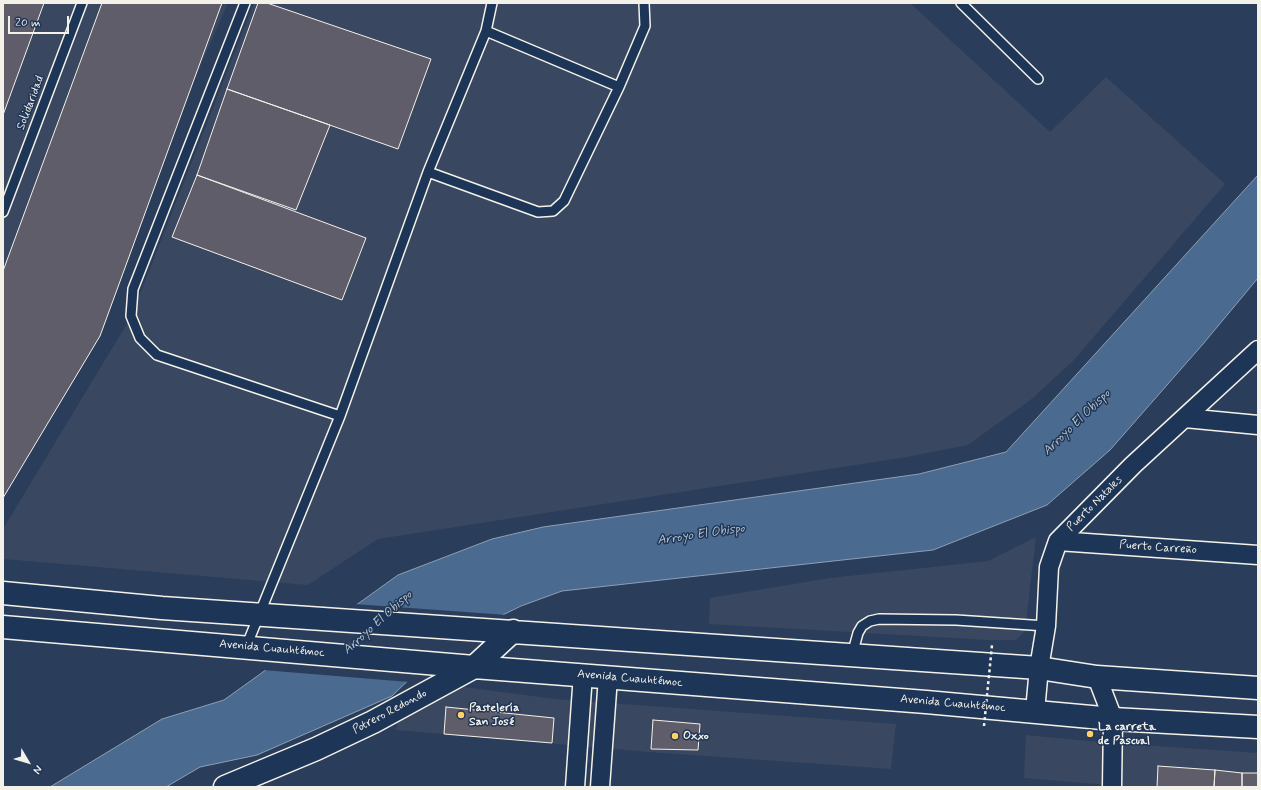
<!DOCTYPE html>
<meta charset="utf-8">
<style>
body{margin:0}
#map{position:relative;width:1261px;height:790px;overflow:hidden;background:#2a3d5b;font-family:Mynerve,sans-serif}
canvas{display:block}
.frame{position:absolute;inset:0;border:4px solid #f4f1e8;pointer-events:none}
.north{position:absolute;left:8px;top:742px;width:40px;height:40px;-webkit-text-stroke:3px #1d3557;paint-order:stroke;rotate:128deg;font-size:11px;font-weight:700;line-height:16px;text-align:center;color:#f4f1e8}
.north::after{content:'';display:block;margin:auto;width:14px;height:18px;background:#f4f1e8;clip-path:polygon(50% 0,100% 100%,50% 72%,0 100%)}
.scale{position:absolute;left:8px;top:16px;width:61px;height:18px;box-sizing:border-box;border:2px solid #f4f1e8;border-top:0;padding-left:5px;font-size:12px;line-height:14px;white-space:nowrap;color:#f4f1e8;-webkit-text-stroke:3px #1d3557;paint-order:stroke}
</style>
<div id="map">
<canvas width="1261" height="790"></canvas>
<div class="frame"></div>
<div class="north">N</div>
<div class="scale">20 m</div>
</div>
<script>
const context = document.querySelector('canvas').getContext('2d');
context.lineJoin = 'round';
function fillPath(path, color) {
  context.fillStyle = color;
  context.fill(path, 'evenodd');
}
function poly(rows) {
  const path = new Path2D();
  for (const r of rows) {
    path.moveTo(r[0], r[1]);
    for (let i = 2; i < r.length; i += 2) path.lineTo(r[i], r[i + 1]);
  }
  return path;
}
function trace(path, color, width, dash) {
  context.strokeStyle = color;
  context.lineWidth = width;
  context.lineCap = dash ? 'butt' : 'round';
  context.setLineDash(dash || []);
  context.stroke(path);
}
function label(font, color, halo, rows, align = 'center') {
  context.font = font + ' Mynerve,sans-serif';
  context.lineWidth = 3;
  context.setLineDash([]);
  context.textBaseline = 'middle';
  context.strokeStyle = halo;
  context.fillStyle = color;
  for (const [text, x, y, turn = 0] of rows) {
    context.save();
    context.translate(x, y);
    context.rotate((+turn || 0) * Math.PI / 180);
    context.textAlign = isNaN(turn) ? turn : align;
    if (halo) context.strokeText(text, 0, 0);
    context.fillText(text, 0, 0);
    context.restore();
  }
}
const built = poly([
 [3,3,228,3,93,311,3,489],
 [254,3,910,3,1050,132,1106,77,1225,184,1074,360,1033,398,968,445,907,457,378,539,308,585,3,559,3,529,131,317],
 [1036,537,1025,631,1016,640,988,640,709,624,710,598,830,578,988,561],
 [464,687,555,699,896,724,891,769,649,752,396,730,398,723],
 [1026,735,1099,742,1258,753,1258,787,1133,787,1024,778]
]);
const water = poly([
 [1258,175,1258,278,1203,344,1110,450,1047,505,933,550,562,591,521,606,466,633,426,663,392,696,257,755,200,767,166,787,50,787,162,719,224,700,398,575,492,539,543,527,919,474,1006,452,1258,175]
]);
const pier = poly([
 [354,604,507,615,467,634,427,665,409,682,263,670]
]);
const building = poly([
 [3,3,44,3,3,115,3,3],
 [102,3,222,3,100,336,3,498,3,271,102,3],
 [258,3,267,3,431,59,398,149,227,89,258,3],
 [227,89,330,125,296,210,197,175,227,89],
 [197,175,366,238,342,300,172,237,197,175],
 [446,707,554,718,552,743,444,734,446,707],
 [653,720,700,724,698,750,651,749,653,720],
 [1158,766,1215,770,1214,787,1157,787,1158,766],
 [1215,770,1242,773,1242,787,1214,787,1215,770],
 [1242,773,1258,773,1258,787,1242,787,1242,773]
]);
const lane = poly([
 [245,3,133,289,131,316,140,338,157,355,340,416],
 [961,3,1038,79],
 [486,31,619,87],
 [428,172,538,212,553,211,564,201,619,87,645,26,644,3],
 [3,212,82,3],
 [246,647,340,416,428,172,486,31,492,3],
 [852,655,858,633,862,626,870,621,879,619,956,620,1046,626]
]);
const street = poly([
 [1185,418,1258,425],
 [1058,541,1258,555],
 [1097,677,1113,719,1112,787],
 [1035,711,1039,668,1046,626,1049,567,1058,541,1133,465,1258,350],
 [575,787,583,674],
 [600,787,608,677]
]);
const secondary = poly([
 [3,593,162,608,1039,668,1097,677,1258,688],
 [3,627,474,667,926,702,1113,719,1258,727],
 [225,787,316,749,373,722,474,667,513,631]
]);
const pathBridge = poly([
 [984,726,992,645]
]);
const markers = [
 [461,715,4,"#ffd166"],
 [1090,734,4,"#ffd166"],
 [675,736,4,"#ffd166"]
];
const streetNames = [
 ["Solidaridad",31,103,-69],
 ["Puerto Natales",1095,504,-45],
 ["Puerto Carreño",1158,548,4],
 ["Avenida Cuauhtémoc",272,649,5],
 ["Avenida Cuauhtémoc",630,679,5],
 ["Avenida Cuauhtémoc",953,704,5],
 ["Potrero Redondo",390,712,-28]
];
const poiNames = [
 ["Pastelería",469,708],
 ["San José",469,722],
 ["La carreta",1098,727],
 ["de Pascual",1098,741],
 ["Oxxo",683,736]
];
const waterNames = [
 ["Arroyo El Obispo",1077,423,-44],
 ["Arroyo El Obispo",701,535,-8],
 ["Arroyo El Obispo",378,623,-42]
];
fillPath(built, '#3a4760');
fillPath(water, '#4a6a90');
trace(water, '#8ea0b3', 1);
fillPath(pier, '#2a3d5b');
fillPath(building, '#5f5d6a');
trace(building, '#f4f1e8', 1);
trace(lane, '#f4f1e8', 12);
trace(street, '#f4f1e8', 21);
trace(secondary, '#f4f1e8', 25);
trace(lane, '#1d3557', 9);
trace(street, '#1d3557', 18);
trace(secondary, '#1d3557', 22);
trace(pathBridge, '#f4f1e8', 2.5, [3, 3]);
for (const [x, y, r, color] of markers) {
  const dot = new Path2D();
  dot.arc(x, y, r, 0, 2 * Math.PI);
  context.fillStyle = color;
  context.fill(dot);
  trace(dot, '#1d3557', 1.5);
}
label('12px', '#f4f1e8', '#1d3557', streetNames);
label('bold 12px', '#f4f1e8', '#1d3557', poiNames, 'left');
label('italic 13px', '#b8c2c9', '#1d3557', waterNames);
</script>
